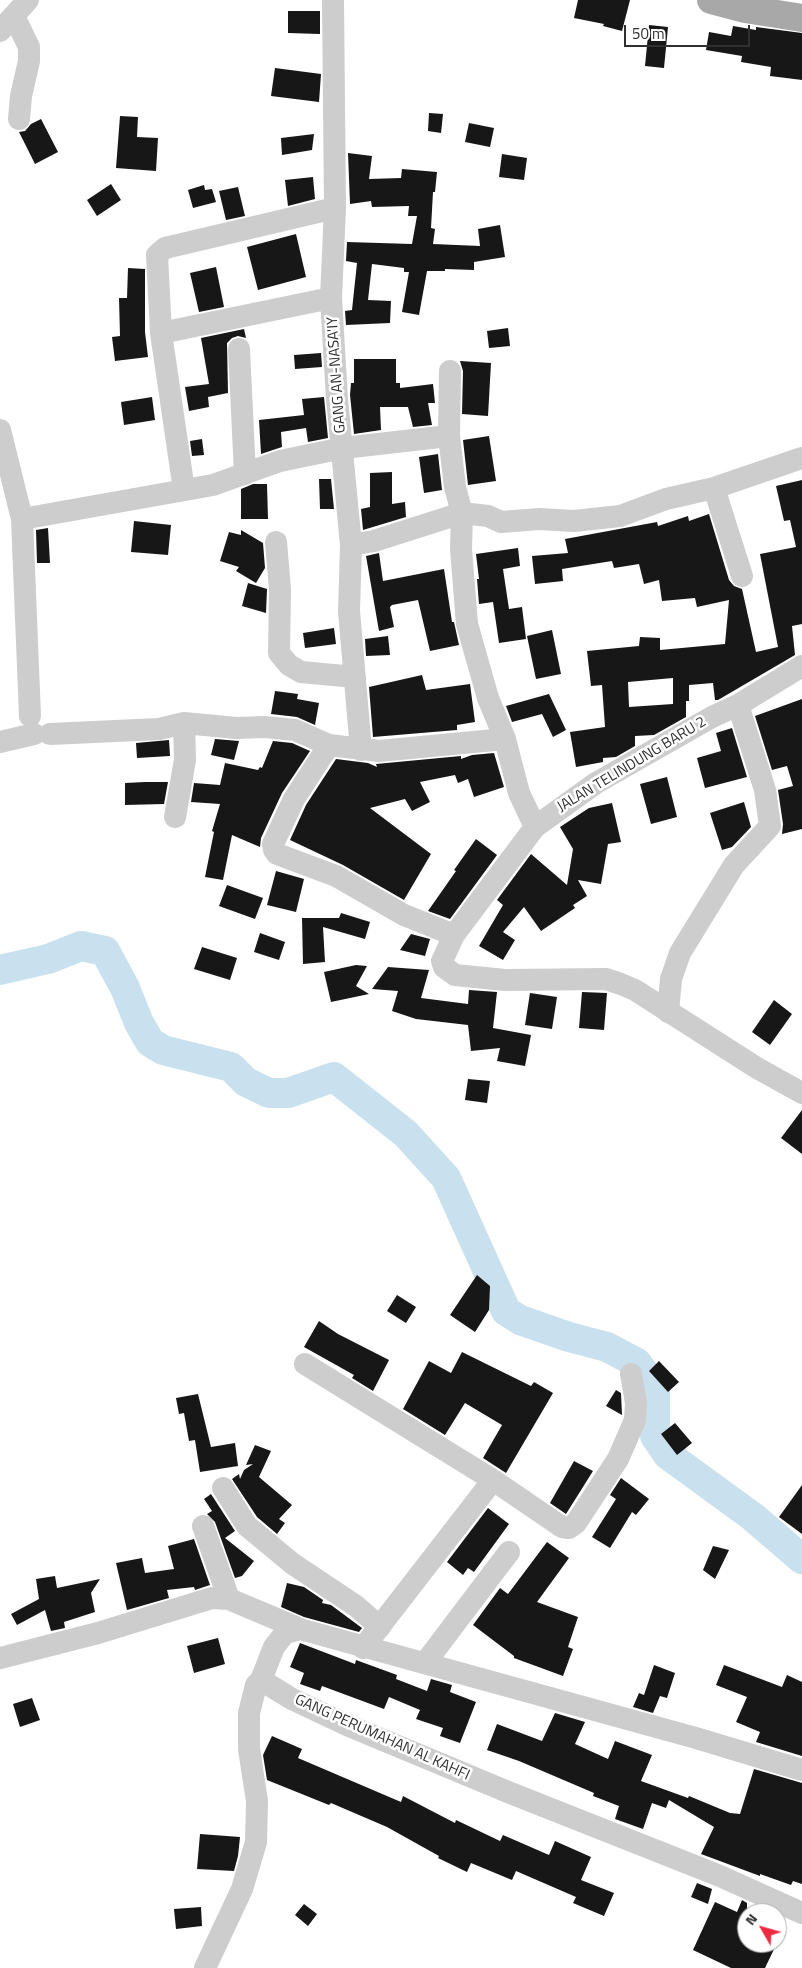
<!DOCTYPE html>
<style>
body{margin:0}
#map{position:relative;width:802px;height:1968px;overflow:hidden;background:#fff;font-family:"Titillium Web",sans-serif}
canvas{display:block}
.north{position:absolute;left:737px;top:1903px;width:50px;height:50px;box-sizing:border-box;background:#fff;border:1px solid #acacac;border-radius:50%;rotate:308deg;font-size:14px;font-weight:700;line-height:20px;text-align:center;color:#303030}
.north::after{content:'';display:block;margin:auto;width:18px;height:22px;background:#ef2a41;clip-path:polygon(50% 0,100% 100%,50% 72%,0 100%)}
.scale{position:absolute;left:624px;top:25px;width:126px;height:22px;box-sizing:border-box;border:2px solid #303030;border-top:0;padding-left:6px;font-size:15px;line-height:18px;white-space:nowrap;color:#303030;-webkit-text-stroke:4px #fff;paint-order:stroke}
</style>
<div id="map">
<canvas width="802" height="1968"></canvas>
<div class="north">N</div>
<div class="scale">50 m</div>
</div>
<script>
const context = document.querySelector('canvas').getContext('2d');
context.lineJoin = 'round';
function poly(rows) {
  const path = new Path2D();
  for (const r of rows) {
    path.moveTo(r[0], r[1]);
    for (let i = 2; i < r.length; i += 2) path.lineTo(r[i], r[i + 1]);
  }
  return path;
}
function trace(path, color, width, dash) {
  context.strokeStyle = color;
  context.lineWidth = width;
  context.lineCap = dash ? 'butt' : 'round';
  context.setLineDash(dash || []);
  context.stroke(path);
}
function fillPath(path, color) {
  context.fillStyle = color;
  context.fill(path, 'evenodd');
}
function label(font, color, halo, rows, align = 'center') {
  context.font = font + ' "Titillium Web",sans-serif';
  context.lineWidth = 5;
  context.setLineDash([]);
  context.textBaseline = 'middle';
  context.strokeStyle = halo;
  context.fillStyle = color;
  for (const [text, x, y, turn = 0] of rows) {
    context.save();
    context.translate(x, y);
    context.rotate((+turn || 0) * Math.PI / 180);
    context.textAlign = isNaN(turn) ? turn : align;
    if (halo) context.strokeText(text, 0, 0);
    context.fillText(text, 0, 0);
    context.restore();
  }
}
const river = poly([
 [0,970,48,959,81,946,105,951,125,988,139,1023,150,1042,163,1050,231,1067,246,1082,269,1093,288,1093,334,1077,406,1134,446,1178,506,1311,520,1320,569,1337,607,1347,637,1363,655,1388,655,1436,668,1455,753,1517,802,1559]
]);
const building = poly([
 [578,0,630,0,622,31,603,26,604,24,574,18],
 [288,11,320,11,320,34,288,33],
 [649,25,668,27,664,68,645,66],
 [733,26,756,30,756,27,802,33,802,80,770,76,771,67,741,62,742,56,706,50,709,32,731,36],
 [275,68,321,74,319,102,271,96],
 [429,113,443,114,441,133,428,131],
 [120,116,138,117,137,137,158,138,156,171,116,168],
 [41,119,58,152,35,164,19,132,25,131,31,124],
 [469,123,494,128,490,147,465,142],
 [314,134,312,150,282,155,281,138],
 [348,153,372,156,369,179,401,178,402,169,437,172,435,192,433,192,431,228,435,229,433,244,480,246,478,229,500,225,505,257,474,262,474,270,445,269,445,271,427,271,419,315,402,312,409,272,404,272,404,268,372,264,368,300,391,301,390,323,346,325,345,311,352,310,357,263,346,261,347,242,412,244,417,216,408,216,409,206,372,207,371,201,350,204],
 [502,154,527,158,524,180,499,177],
 [313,177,315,199,288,206,285,180],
 [111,184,121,200,97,216,87,200],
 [204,185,205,190,212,189,216,202,193,208,188,190],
 [238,187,245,216,226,220,219,191],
 [296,234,306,277,258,290,247,247],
 [216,267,224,307,199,312,190,273],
 [128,268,145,269,145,332,148,357,115,361,112,337,120,336,119,298,127,298],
 [508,328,510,346,489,348,487,331],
 [244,329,246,338,238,336,232,338,227,343,228,393,208,397,209,407,189,411,185,387,209,384,201,338],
 [321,353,322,367,295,369,294,355],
 [354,359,396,359,396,383,400,383,400,388,433,384,435,403,428,403,432,425,413,427,408,407,380,407,381,430,354,434,350,395,351,383,354,383],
 [460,361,491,363,488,416,462,414,463,371],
 [152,397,155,420,124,425,121,402],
 [324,397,328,438,308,442,306,428,281,432,282,447,261,454,259,420,304,415,302,399],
 [489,436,496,481,468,485,463,440],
 [202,439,204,455,192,456,190,441],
 [438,454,442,490,424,493,419,457],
 [392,472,392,504,405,502,406,517,363,530,361,509,370,507,370,473],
 [319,479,331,479,334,509,320,509],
 [802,480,802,624,792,626,795,655,718,700,715,700,713,683,689,685,689,701,686,701,686,717,654,735,635,736,635,746,616,757,603,758,603,762,576,767,570,732,605,727,602,685,591,686,587,651,639,646,640,637,660,638,660,650,725,644,729,600,697,607,695,598,662,601,659,580,644,584,639,564,614,568,612,561,562,569,563,581,535,584,532,556,568,553,565,539,657,522,658,526,688,516,689,521,709,514,729,580,734,586,742,589,756,652,778,647,760,554,796,547,790,520,784,521,776,486],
 [673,678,673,704,629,707,628,682],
 [253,484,267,484,268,519,241,519,241,489],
 [134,521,171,525,168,555,131,552],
 [48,528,50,563,37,563,36,530],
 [241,530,263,543,265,568,256,583,236,571,239,567,220,561,229,532,241,535],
 [518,548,520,566,503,569,509,609,522,607,526,639,499,643,493,602,479,604,477,579,479,579,476,554],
 [379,553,383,581,444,569,452,622,454,622,459,645,430,651,418,600,392,605,390,607,394,627,379,631,366,556],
 [248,583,267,589,266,613,242,606],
 [334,628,336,644,305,648,303,633],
 [552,630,561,674,536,679,527,636],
 [388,636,390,655,366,656,365,639],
 [422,675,426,690,470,684,475,722,457,725,457,730,373,737,369,687],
 [275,691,298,694,297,699,319,703,315,725,297,717,271,714],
 [549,694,566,730,553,737,542,714,512,722,506,706],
 [802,699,802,829,782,834,783,824,778,790,793,786,787,766,772,770,755,716],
 [732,728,747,777,705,788,697,758,721,751,716,733],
 [215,739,239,741,234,760,211,755],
 [169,740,170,756,137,758,136,743],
 [273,741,292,743,310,751,282,793,261,838,260,847,232,835,223,880,205,877,214,832,212,831,220,804,191,802,194,783,220,785,225,763,258,770,260,767,262,768],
 [494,753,504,787,474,797,468,779,458,783,455,775,420,782,430,802,412,811,405,799,370,808,431,854,404,900,343,865,290,840,306,805,336,759,368,763,377,767,376,764,461,756,461,759,472,755],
 [667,777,677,817,651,824,640,784],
 [145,782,168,782,164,804,125,805,125,783],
 [744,802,751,827,732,847,722,850,710,813],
 [612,803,621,842,608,844,601,884,578,880,587,896,573,905,575,908,541,931,524,907,503,932,515,940,503,960,479,946,503,905,497,900,531,854,567,885,573,849,560,827,589,808],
 [476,839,497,855,450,919,428,911,456,871,454,870],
 [276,871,304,879,296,912,267,905],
 [227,885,263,898,255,919,219,906],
 [341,913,370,922,365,939,323,927,325,962,303,964,302,918,339,918],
 [260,933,285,942,279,960,254,952],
 [411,934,430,939,425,956,400,950],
 [202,947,237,958,230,980,194,969],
 [356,965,367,966,356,986,369,994,331,1002,324,972],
 [388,967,429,970,421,998,468,1004,469,990,497,992,493,1028,531,1035,525,1066,497,1061,500,1048,471,1051,468,1025,416,1019,392,1011,398,991,372,989],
 [582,992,607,993,604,1030,579,1028],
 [530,993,557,997,552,1029,525,1025],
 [774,1000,792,1014,770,1045,752,1032],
 [468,1079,490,1081,487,1103,465,1100],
 [802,1110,802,1154,781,1138],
 [477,1275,490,1286,489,1310,475,1332,450,1315],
 [397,1295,416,1307,406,1323,387,1311],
 [319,1321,338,1334,389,1360,373,1391,352,1378,354,1375,304,1347],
 [462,1352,531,1386,534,1382,553,1393,506,1473,483,1458,502,1425,465,1403,445,1435,403,1409,429,1361,451,1373],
 [659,1361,679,1382,668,1392,649,1371],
 [616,1390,621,1393,622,1415,606,1406],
 [198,1394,211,1447,235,1443,238,1466,200,1472,195,1440,189,1441,184,1413,179,1414,176,1398],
 [675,1423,692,1443,677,1455,661,1434],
 [255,1445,271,1451,259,1477,292,1505,279,1519,285,1523,277,1534,257,1517,232,1479,239,1474,240,1479,244,1470,253,1464,246,1465],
 [574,1461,593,1471,566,1514,550,1503],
 [621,1478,649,1499,636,1515,632,1512,610,1548,592,1537,616,1499,610,1495],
 [802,1485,802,1534,779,1517],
 [211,1494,235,1531,225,1538,254,1561,242,1576,235,1578,215,1522,207,1514,212,1511,204,1499],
 [488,1508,509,1524,474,1572,468,1568,463,1575,447,1562],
 [194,1539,210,1585,195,1590,194,1587,167,1590,169,1598,127,1610,116,1563,142,1558,145,1573,174,1569,168,1546],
 [547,1542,569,1558,537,1602,578,1617,568,1647,573,1649,563,1676,514,1658,514,1656,473,1625,500,1588,508,1594],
 [713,1546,729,1550,715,1579,703,1570],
 [55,1576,57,1588,100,1579,91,1593,95,1612,64,1622,65,1628,51,1631,45,1610,17,1625,11,1614,39,1599,36,1579],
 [287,1583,304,1587,323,1600,322,1603,331,1605,362,1628,359,1632,304,1617,281,1607],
 [218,1638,225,1664,194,1673,187,1646],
 [300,1643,355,1664,356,1660,397,1675,396,1679,427,1691,431,1679,452,1685,450,1692,476,1702,460,1743,440,1736,443,1728,416,1719,420,1710,389,1697,384,1709,322,1686,320,1691,300,1684,304,1673,290,1667],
 [654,1665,675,1673,667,1698,660,1696,653,1713,633,1707,639,1693,644,1695],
 [724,1665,782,1687,787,1675,802,1682,802,1756,756,1742,760,1732,736,1722,747,1697,716,1685],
 [32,1698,40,1720,20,1727,13,1704],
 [555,1713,585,1722,575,1744,608,1759,615,1741,652,1755,641,1781,688,1798,689,1796,730,1813,740,1814,754,1769,802,1783,802,1884,793,1881,791,1885,760,1874,760,1876,701,1854,714,1827,669,1800,666,1808,652,1803,643,1829,615,1819,619,1806,593,1796,594,1793,519,1761,487,1750,497,1724,542,1741],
 [272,1736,302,1749,298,1758,401,1802,403,1796,455,1823,456,1820,500,1841,503,1835,549,1855,555,1841,591,1857,581,1880,614,1893,604,1916,573,1903,576,1897,516,1871,512,1880,471,1863,467,1872,438,1858,439,1856,387,1827,331,1803,329,1805,267,1780,263,1755],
 [200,1834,240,1837,238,1856,234,1871,197,1869],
 [697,1883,712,1889,708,1904,691,1897],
 [742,1900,747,1903,747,1943,777,1943,765,1968,731,1968,693,1950,715,1902,737,1912],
 [304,1904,317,1914,308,1926,295,1915],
 [201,1907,202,1926,176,1929,174,1909]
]);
const minor = poly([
 [333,0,335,208,331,298,337,399,351,545,349,611,361,750],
 [14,16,29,47,29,61,21,96,19,119],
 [0,31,28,0],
 [331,298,161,333,157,255,165,248,335,208],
 [161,333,184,490],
 [239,349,245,474],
 [0,430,22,519,30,716],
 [449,436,450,371],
 [714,488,742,576],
 [22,519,213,485,280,461,343,448,449,436,455,487,462,513,461,549,467,624,488,698,505,739,519,793,535,827],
 [276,542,280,589,279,653,289,665,301,672,355,677],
 [351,545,374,541,462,513,488,516,501,522,539,519,574,521,620,516,666,499,714,488,802,458],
 [802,666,738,705,712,717,596,783,535,827,454,935,442,961,444,967,455,975,505,980,606,979,621,984,635,990,757,1068,802,1093],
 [50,734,159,729,184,723,236,728,265,727,295,730,329,745,379,751,505,739],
 [0,742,34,734],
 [329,745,294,799,273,844,274,850,277,854,336,876,404,915,454,935],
 [175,817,185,760,184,723],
 [668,1012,671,979,680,953,734,865,770,826,765,790,738,705],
 [305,1364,493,1480],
 [223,1488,247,1526,293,1564,356,1606,380,1627],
 [203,1526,229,1599],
 [363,1648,493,1480,562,1527,569,1528,576,1523,618,1459,635,1420,636,1403,631,1374],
 [0,1658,98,1633,212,1598,229,1599,300,1629],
 [425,1663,509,1552],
 [802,1770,696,1738,300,1629,285,1633,274,1647,261,1680,292,1699,347,1725,508,1792,720,1876,802,1913],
 [205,1968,242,1889,256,1842,257,1801,249,1749,249,1713,256,1685,261,1680]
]);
const major = poly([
 [711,0,745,9,802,18]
]);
const streetNames = [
 ["GANG AN-NASA'IY",337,375,-94],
 ["JALAN TELINDUNG BARU 2",632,765,-31],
 ["GANG PERUMAHAN AL KAHFI",382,1738,24]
];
trace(river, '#c9e1ee', 30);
fillPath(building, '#171717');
trace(minor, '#cdcdcd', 22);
trace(major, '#a8a8a8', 28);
label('15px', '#303030', '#fff', streetNames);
</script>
